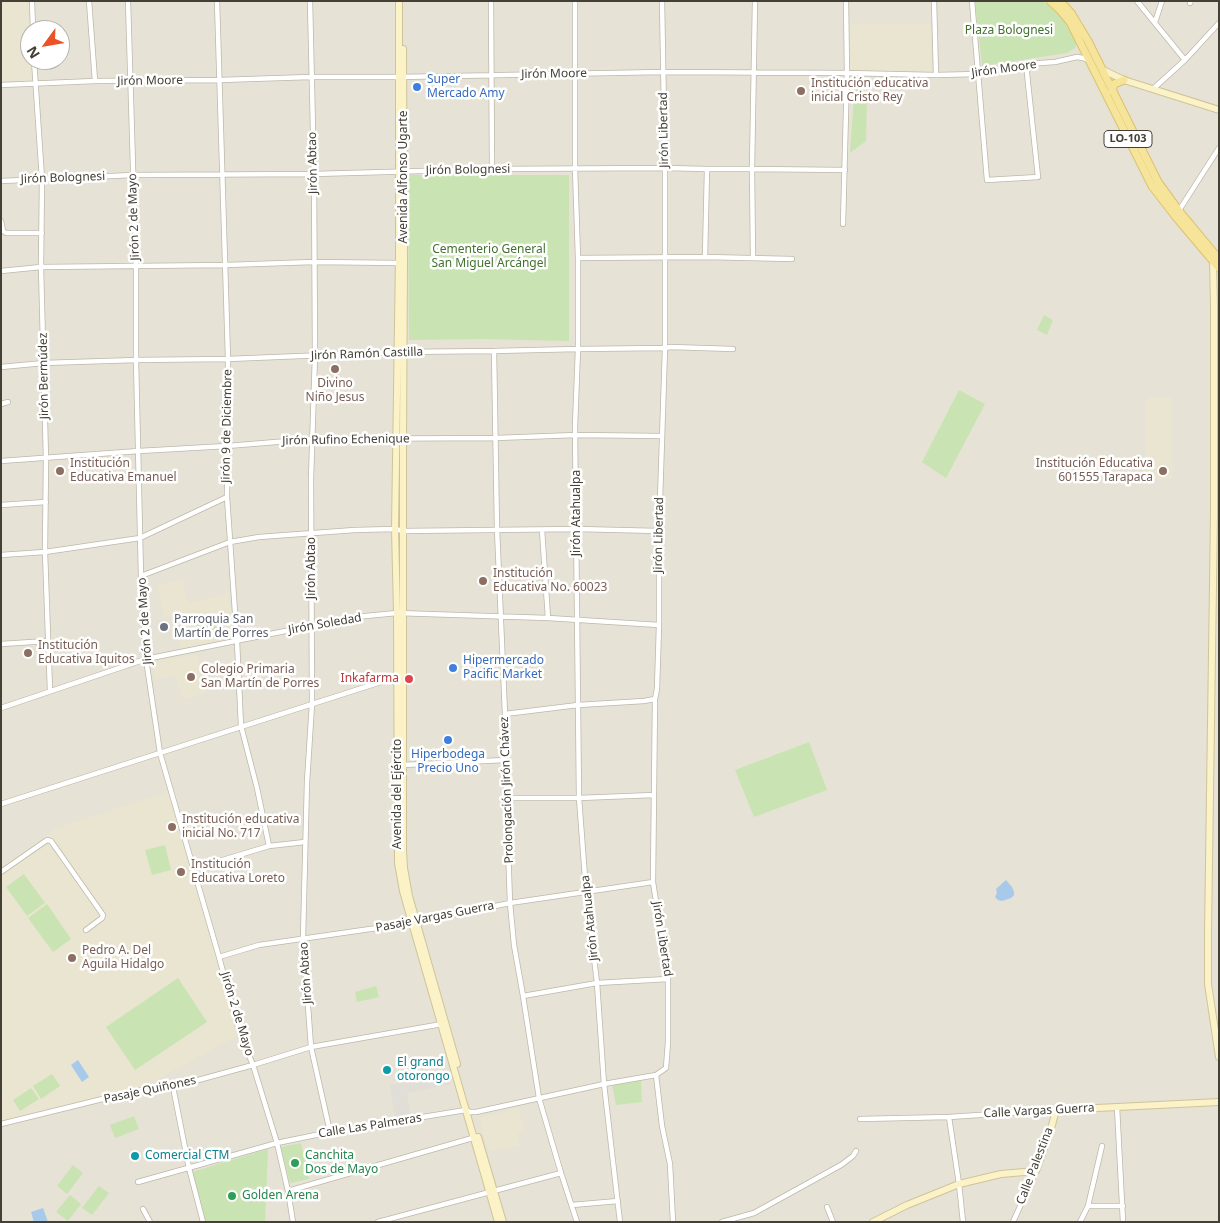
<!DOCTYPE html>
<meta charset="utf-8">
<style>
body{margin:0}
#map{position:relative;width:1220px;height:1223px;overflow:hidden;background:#f2efe7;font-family:"Noto Sans",sans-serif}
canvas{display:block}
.frame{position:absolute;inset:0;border:2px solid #444036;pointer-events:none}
.north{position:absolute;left:20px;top:20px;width:50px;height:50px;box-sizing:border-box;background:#fff;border:1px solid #b4b3af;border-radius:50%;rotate:238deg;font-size:14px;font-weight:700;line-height:20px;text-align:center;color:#444036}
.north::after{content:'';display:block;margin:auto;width:18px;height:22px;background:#eb5225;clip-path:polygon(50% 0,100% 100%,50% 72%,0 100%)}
</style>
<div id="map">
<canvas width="1220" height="1223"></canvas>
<div class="frame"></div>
<div class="north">N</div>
</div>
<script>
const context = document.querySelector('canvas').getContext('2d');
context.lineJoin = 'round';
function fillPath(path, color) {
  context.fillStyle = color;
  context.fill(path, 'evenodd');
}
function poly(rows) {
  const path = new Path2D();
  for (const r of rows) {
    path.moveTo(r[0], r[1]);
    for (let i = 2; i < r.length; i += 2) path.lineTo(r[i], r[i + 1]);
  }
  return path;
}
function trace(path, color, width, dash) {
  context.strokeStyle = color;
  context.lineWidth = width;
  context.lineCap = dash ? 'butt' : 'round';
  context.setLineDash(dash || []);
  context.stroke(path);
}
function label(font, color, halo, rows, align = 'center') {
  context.font = font + ' "Noto Sans",sans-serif';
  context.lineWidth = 5;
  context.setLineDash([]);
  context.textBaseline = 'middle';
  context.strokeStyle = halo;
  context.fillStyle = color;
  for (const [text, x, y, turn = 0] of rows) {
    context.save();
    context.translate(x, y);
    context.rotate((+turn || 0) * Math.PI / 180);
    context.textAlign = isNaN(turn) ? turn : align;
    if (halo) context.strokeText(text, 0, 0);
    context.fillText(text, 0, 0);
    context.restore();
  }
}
const residential = poly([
 [1,1,1219,1,1219,1222,1,1222],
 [30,30,60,30,60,60,30,60]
]);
const industrial = poly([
 [448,1075,451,1084,407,1093,411,1116,395,1119,390,1085]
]);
const education = poly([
 [1,1,30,1,30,60,32,60,32,81,1,82],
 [850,24,931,24,932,73,849,71],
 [1146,397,1172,397,1172,479,1145,479],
 [183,580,188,604,228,593,235,635,232,638,181,649,178,639,184,637,179,616,164,617,157,586,169,582],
 [196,654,200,664,203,663,212,690,184,700,179,687,174,675,155,680,152,665,156,661,169,657,170,660],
 [170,791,240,1034,147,1085,1,1123,1,868,56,828],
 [519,1108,524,1130,518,1133,520,1146,488,1150,479,1118]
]);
const green = poly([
 [975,1,1042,1,1054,10,1071,29,1077,42,1075,48,1067,53,982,66],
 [855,83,867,93,866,141,850,153],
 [408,175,569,175,569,341,484,339,409,340],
 [1044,315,1053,320,1047,335,1037,330],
 [959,390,985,404,946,478,922,462],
 [214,614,217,630,197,633,195,618],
 [809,742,827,790,754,817,735,770],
 [165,845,171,870,152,875,145,850],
 [24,874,45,903,27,916,6,887],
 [47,904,71,939,53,952,28,918],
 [178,978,207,1022,135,1070,106,1027],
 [376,986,379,997,357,1002,355,992],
 [52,1074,60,1086,41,1099,33,1086],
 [641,1079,642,1102,616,1105,612,1084],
 [31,1088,39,1099,20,1111,13,1100],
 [134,1116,139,1129,115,1138,110,1125],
 [301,1143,309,1179,290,1183,281,1147],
 [268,1149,265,1221,261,1222,205,1222,192,1172],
 [73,1165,83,1173,67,1194,57,1186],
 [99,1186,109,1193,92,1215,82,1208],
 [70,1195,81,1204,68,1221,56,1212]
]);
const water = poly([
 [1006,880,1012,887,1014,892,1014,895,1011,898,1002,901,998,900,995,897,997,893,996,889],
 [78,1060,89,1077,82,1082,71,1065],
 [43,1208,48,1222,34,1222,31,1212]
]);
const street = poly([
 [32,1,33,30],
 [89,1,95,81],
 [128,1,136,266,136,360,141,576,146,659,160,753,219,957,240,1034,253,1065,277,1143,288,1191,293,1222],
 [217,1,228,359,227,497,237,641,241,726,257,788,269,846],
 [310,1,314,174,315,355,311,479,312,704,307,782,303,938,311,1047,330,1132],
 [491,1,492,169],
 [575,1,575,168,578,258,578,349,575,427,579,798,586,891,597,983,604,1084,620,1222],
 [934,1,936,75],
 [972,1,987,180,1038,177,1026,64],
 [1137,1,1185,60],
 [1190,3,1191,1],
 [1155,22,1162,1],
 [34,60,42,179,41,267,46,459,45,552,50,691],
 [1,85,95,81,220,80,311,77,399,77,663,72,847,73,936,75,978,74,1026,64,1055,62,1077,57,1083,58,1090,61],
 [1153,89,1185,60,1219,23],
 [1,181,133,175,314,174,492,169,665,168,707,169,752,169,845,170],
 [1178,212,1219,148],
 [1,221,3,231,6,233,42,233],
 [843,224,847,73,846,1],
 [705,257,707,169],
 [578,258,705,257,792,259],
 [753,258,752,169,755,1],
 [1,271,41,267,226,265,314,262,400,263],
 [494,351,497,529,505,714,505,760,510,903,514,945,523,996,539,1098,561,1173,577,1222],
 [1,367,44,363,136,360,228,359,398,352,494,351,578,349,665,348,671,347,733,349],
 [1,404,8,402],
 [1,461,139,451,227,446,313,439,496,438,576,435,662,436],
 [1,505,46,502],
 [542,530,548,618],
 [1,555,45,552,140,538,227,497],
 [141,576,230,542,259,537,355,530,395,529,403,531,577,529,659,531],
 [1,644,48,641],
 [1,708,146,659,355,617,397,613,548,618,659,625],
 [505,714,578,705,644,701,655,699],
 [403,765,505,760],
 [507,798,579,798,654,795],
 [1,804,384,681,392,681,400,685],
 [193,869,269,846,305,842],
 [1,872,47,840,51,841,103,915,102,918,86,930],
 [219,957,259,945,412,923,510,903,653,882],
 [523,996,597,983,668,979],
 [656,1075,662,1126,670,1164,673,1222],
 [173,1087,189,1168,203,1222],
 [1117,1107,1123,1222],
 [949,1117,959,1184,963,1222],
 [860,1119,949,1117,1056,1110],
 [1,1124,135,1091,173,1087,253,1065,311,1047,442,1024],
 [138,1182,277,1143,330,1132,466,1110,470,1112,476,1112,604,1084,656,1075,666,1068,668,1042,668,979,653,882,655,699,657,689,659,625,659,531,665,348,665,168,662,1],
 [288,1191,476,1137],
 [572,1205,618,1201],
 [1088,1206,1123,1206],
 [827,1207,833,1222],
 [143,1209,150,1222],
 [378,1222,561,1173],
 [722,1222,754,1213,841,1165,853,1156,856,1151],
 [1013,1222,1036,1171],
 [1080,1222,1088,1206,1102,1146]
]);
const secondary = poly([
 [399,1,399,256,395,529,397,613,398,863,403,891,412,923,498,1222],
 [403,49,404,263,403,439,403,851,404,868,409,896,457,1064],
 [1103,70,1124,80,1219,110],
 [1214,259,1213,261,1214,304,1214,515,1208,932,1208,984,1219,1057],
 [478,1137,503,1222],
 [873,1222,907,1205,959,1184,1001,1174,1036,1171,1052,1125,1056,1110,1219,1102]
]);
const primary = poly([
 [1050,1,1060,10,1070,22,1152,186,1176,217,1219,268],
 [1060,1,1071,13,1088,41,1158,182,1179,211,1219,259],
 [1112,91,1114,84,1124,80]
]);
const markers = [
 [417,87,5,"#3f7fe0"],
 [801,91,5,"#8d6e63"],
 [335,369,5,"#8d6e63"],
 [60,471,5,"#8d6e63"],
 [1163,471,5,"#8d6e63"],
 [483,581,5,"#8d6e63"],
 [164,627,5,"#6b7280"],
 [28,653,5,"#8d6e63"],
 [453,668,5,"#3f7fe0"],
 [191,677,5,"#8d6e63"],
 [409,679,5,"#e0444e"],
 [448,740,5,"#3f7fe0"],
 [172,827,5,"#8d6e63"],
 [181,872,5,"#8d6e63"],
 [72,958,5,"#8d6e63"],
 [387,1070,5,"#0f9aa8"],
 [135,1156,5,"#0f9aa8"],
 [295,1163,5,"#2e9e5b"],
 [232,1196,5,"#2e9e5b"]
];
const shields = [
 [1128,139,48]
];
const shieldNames = [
 ["LO-103",1128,139]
];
const parkNames = [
 ["Plaza Bolognesi",1009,31],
 ["Cementerio General",489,250],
 ["San Miguel Arcángel",489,264]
];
const streetNames = [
 ["Jirón Moore",1004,69,-8],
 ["Jirón Moore",554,74,-1],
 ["Jirón Moore",150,81,-1],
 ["Jirón Libertad",664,130,-91],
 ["Jirón Abtao",313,163,-91],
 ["Jirón Bolognesi",468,170,-1],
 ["Avenida Alfonso Ugarte",404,177,-90],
 ["Jirón Bolognesi",63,178,-2],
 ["Jirón 2 de Mayo",134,217,-92],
 ["Jirón Ramón Castilla",367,354,-2],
 ["Jirón Bermúdez",44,376,-91],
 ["Jirón 9 de Diciembre",227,426,-89],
 ["Jirón Rufino Echenique",346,440,-1],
 ["Jirón Atahualpa",577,513,-90],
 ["Jirón Libertad",659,535,-89],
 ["Jirón Abtao",312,568,-90],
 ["Jirón 2 de Mayo",145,621,-94],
 ["Jirón Soledad",325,624,-10],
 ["Prolongación Jirón Chávez",507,790,-92],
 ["Avenida del Ejército",398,794,-90],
 ["Pasaje Vargas Guerra",435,917,-11],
 ["Jirón Atahualpa",590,918,-96],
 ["Jirón Libertad",662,939,81],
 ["Jirón Abtao",306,973,-94],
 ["Jirón 2 de Mayo",237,1014,73],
 ["Pasaje Quiñones",150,1090,-12],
 ["Calle Vargas Guerra",1039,1111,-3],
 ["Calle Las Palmeras",370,1126,-9],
 ["Calle Palestina",1035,1166,-69]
];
const shopNames = [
 ["Super",427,80],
 ["Mercado Amy",427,94],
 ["Hipermercado",463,661],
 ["Pacific Market",463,675],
 ["Hiperbodega",448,755,"center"],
 ["Precio Uno",448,769,"center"]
];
const educationNames = [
 ["Institución educativa",811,84],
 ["inicial Cristo Rey",811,98],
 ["Divino",335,384,"center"],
 ["Niño Jesus",335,398,"center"],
 ["Institución",70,464],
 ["Educativa Emanuel",70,478],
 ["Institución Educativa",1153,464,"right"],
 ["601555 Tarapaca",1153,478,"right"],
 ["Institución",493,574],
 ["Educativa No. 60023",493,588],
 ["Institución",38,646],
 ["Educativa Iquitos",38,660],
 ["Colegio Primaria",201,670],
 ["San Martín de Porres",201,684],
 ["Institución educativa",182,820],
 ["inicial No. 717",182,834],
 ["Institución",191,865],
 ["Educativa Loreto",191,879],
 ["Pedro A. Del",82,951],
 ["Aguila Hidalgo",82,965]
];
const worshipNames = [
 ["Parroquia San",174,620],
 ["Martín de Porres",174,634]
];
const healthNames = [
 ["Inkafarma",399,679]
];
const cultureNames = [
 ["El grand",397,1063],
 ["otorongo",397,1077],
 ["Comercial CTM",145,1156]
];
const leisureNames = [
 ["Canchita",305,1156],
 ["Dos de Mayo",305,1170],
 ["Golden Arena",242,1196]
];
fillPath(residential, '#e6e2d5');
fillPath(industrial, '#e1ded8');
fillPath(education, '#eae5d1');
fillPath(green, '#c9e4b2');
fillPath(water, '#a7caeb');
trace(street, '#bdb8aa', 6);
trace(secondary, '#cfc499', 8);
trace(primary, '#dbc26c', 9);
trace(street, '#fff', 4.5);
trace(secondary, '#fbf2c8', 6);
trace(primary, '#f7e49b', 7);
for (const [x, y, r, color] of markers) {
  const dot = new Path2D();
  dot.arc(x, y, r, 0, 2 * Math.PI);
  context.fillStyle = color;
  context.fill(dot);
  trace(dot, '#fff', 2);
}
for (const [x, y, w] of shields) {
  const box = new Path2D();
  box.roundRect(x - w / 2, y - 8.5, w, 17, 4);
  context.fillStyle = '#fff';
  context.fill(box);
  trace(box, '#444036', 1);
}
label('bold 11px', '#444036', null, shieldNames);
label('12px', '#42722e', '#fff', parkNames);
label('12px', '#444036', '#fff', streetNames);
label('12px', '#366cbe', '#fff', shopNames, 'left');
label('12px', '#785e54', '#fff', educationNames, 'left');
label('12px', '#5b616d', '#fff', worshipNames, 'left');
label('12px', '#be3a42', '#fff', healthNames, 'right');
label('12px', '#0d838f', '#fff', cultureNames, 'left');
label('12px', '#27864d', '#fff', leisureNames, 'left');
</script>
